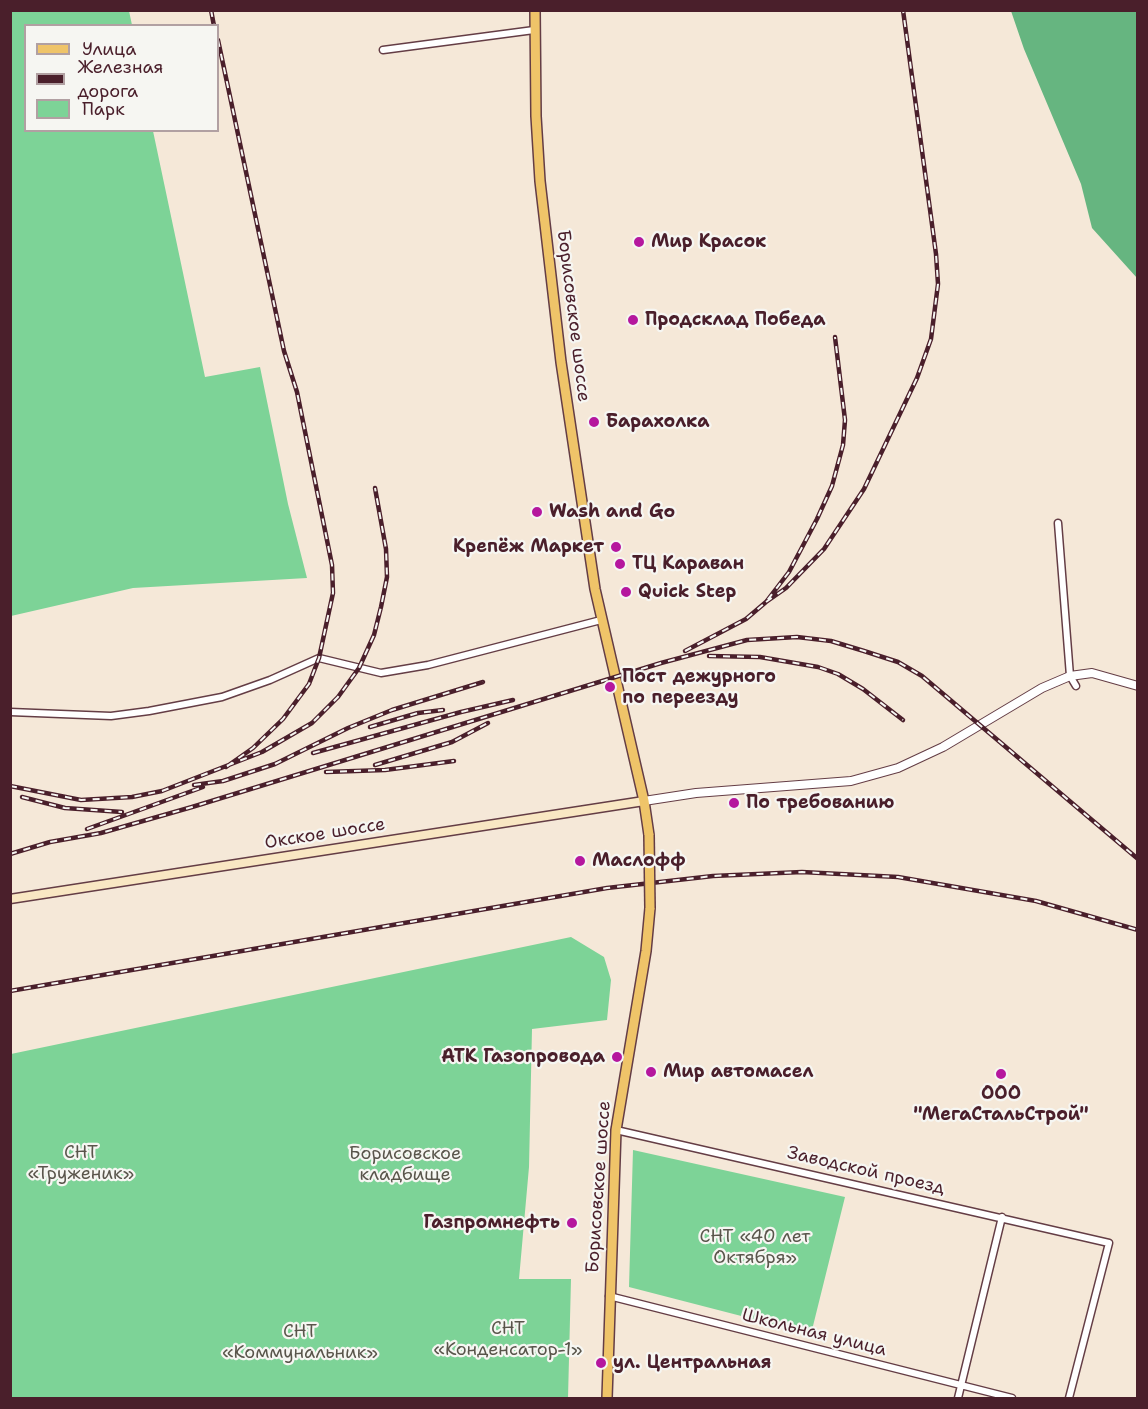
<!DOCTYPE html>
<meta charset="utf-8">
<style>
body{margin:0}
#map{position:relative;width:1148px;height:1409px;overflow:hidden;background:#f5e8d8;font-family:"Shantell Sans",sans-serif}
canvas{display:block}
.frame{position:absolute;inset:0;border:12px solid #4a1f2b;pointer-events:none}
.legend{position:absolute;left:24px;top:24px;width:195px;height:108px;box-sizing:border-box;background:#f6f6f2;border:2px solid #b1a0a2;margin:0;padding:8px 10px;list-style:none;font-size:18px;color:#4a1f2b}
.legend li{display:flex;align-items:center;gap:12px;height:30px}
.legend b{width:30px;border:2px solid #b1a0a2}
</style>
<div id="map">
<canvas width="1148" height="1409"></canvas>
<div class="frame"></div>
<ul class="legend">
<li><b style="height:8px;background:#efc469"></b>Улица</li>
<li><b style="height:8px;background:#4a1f2b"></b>Железная дорога</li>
<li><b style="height:16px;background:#7dd397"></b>Парк</li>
</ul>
</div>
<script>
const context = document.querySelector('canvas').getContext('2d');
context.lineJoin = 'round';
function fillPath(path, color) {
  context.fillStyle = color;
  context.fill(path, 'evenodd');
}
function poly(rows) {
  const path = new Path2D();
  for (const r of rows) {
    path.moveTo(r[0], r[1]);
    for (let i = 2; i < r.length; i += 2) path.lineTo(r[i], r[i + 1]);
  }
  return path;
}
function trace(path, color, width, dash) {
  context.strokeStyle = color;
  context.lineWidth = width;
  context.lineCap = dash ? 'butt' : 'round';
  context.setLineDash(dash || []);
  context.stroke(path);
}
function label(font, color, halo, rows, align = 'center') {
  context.font = font + ' "Shantell Sans",sans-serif';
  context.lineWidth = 4.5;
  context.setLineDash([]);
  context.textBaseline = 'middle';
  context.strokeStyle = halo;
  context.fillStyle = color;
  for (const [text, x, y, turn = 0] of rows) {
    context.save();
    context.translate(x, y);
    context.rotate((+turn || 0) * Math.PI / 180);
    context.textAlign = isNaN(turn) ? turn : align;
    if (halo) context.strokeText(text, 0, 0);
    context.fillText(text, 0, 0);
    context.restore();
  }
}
const green = poly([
 [10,11,129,11,132,25,26,26,26,130,153,131,205,377,260,367,288,504,307,578,133,588,11,616],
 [571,937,604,957,611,980,607,1020,532,1029,529,1167,519,1279,571,1279,568,1398,11,1398,11,1054],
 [633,1150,845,1197,811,1334,629,1287]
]);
const forest = poly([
 [1011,11,1137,11,1137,278,1092,228,1081,184,1024,49]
]);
const minor = poly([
 [383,50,534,30],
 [1058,523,1070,676,1076,686],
 [10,712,111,716,149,711,222,697,270,680,319,658,381,673,428,665,601,620],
 [616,1130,1109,1243,1069,1398],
 [609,1296,1012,1398],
 [958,1398,1002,1217]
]);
const tertiary = poly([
 [644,801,696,793,851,781,898,768,943,747,1042,688,1070,676,1092,673,1138,686]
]);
const secondary = poly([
 [10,899,644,801]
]);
const primary = poly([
 [535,10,536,116,540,181,561,362,595,589,644,801,649,835],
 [607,1398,616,1130,646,951,650,908]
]);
const rail = poly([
 [211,10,214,26],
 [218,40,284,351,297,392,332,565,333,593,319,658,309,684,283,719,253,748,226,767],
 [766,602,786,588,824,549,864,489,917,378,931,339,938,284,936,254,903,10],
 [685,651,746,619,766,602,789,572,817,519,832,486,843,445,845,420,835,337],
 [709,656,760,657,818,667,838,674,863,689,903,720],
 [370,727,418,713,443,710],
 [313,753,461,712,513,700],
 [375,765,452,742,488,723],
 [326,772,385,770,454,761],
 [194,785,223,781,275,764,348,728,392,710,483,682],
 [10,786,81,800,132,797,162,791,262,752,312,723,338,697,359,668,374,635,381,607,387,577,386,549,375,488],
 [22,797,65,808,122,812],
 [87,829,203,787],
 [10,854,50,842,101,833,192,807,661,663,747,640,797,637,831,641,864,651,898,662,922,676,1138,859],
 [10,991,607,888,713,876,802,872,898,877,1036,901,1138,930]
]);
const primaryBridge = poly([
 [649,835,650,908]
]);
const markers = [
 [639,242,6,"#b5179e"],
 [633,320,6,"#b5179e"],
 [594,422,6,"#b5179e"],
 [537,512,6,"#b5179e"],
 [616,547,6,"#b5179e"],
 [620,564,6,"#b5179e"],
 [626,592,6,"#b5179e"],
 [610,687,6,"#b5179e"],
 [734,803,6,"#b5179e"],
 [580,861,6,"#b5179e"],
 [617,1057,6,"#b5179e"],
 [651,1072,6,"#b5179e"],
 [1001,1074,6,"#b5179e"],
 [572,1223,6,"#b5179e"],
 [601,1363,6,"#b5179e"]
];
const poiNames = [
 ["Мир Красок",651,242],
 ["Продсклад Победа",645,320],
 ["Барахолка",606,422],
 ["Wash and Go",549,512],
 ["Крепёж Маркет",604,547,"right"],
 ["ТЦ Караван",632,564],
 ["Quick Step",638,592],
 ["Пост дежурного",622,677],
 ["по переезду",622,698],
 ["По требованию",746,803],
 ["Маслофф",592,861],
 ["АТК Газопровода",605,1057,"right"],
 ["Мир автомасел",663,1072],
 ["ООО",1001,1094,"center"],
 ["\"МегаСтальСтрой\"",1001,1115,"center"],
 ["Газпромнефть",560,1223,"right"],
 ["ул. Центральная",613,1363]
];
const streetNames = [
 ["Борисовское шоссе",573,316,83],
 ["Окское шоссе",325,834,-9],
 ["Заводской проезд",866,1171,13],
 ["Борисовское шоссе",599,1187,-86],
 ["Школьная улица",814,1333,14]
];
const parkNames = [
 ["СНТ",81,1153],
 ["«Труженик»",81,1174],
 ["Борисовское",405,1154],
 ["кладбище",405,1175],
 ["СНТ «40 лет",755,1237],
 ["Октября»",755,1258],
 ["СНТ",508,1329],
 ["«Конденсатор-1»",508,1350],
 ["СНТ",300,1332],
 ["«Коммунальник»",300,1353]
];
fillPath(green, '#7dd397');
fillPath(forest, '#66b580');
trace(minor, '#643d45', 9);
trace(tertiary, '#643d45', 10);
trace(secondary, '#643d45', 11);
trace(primary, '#643d45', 12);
trace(minor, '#fff', 6);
trace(tertiary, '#fff', 8);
trace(secondary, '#f9e7c3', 8);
trace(primary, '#efc469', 9);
trace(rail, '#4a1f2b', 4.5);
trace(rail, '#f6f6f2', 2, [7]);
trace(primaryBridge, '#643d45', 12, []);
trace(primaryBridge, '#efc469', 9);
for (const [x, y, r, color] of markers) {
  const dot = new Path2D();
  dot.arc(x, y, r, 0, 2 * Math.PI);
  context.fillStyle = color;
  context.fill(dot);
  trace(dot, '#f6f6f2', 2);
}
label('bold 18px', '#4a1f2b', '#f6f6f2', poiNames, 'left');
label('18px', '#4a1f2b', '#f6f6f2', streetNames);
label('18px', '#59554b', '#f6f6f2', parkNames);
</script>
